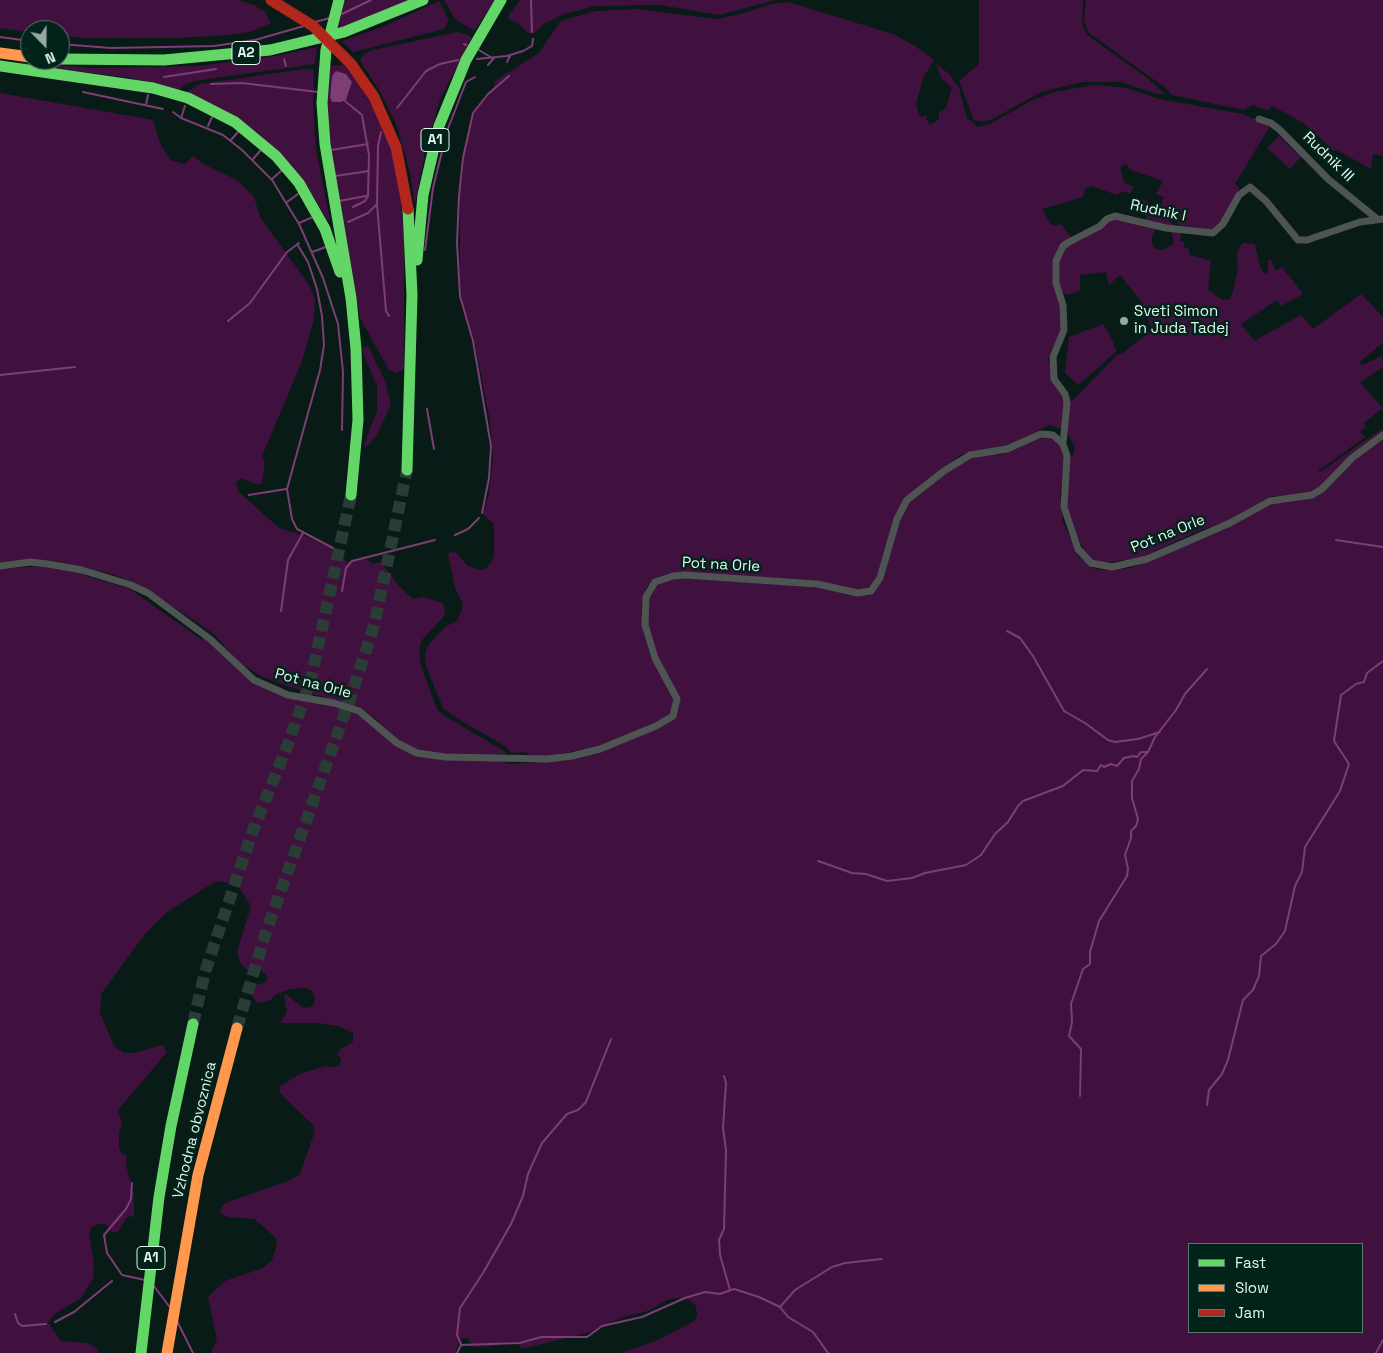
<!DOCTYPE html>
<style>
body{margin:0}
#map{position:relative;width:1383px;height:1353px;overflow:hidden;background:#091b16;font-family:"Space Grotesk",sans-serif}
canvas{display:block}
.legend{position:absolute;left:1188px;top:1243px;width:175px;height:90px;box-sizing:border-box;background:#012319;border:1px solid #5b776e;margin:0;padding:6px 9px;list-style:none;font-size:15px;color:#e2f5ed}
.legend li{display:flex;align-items:center;gap:10px;height:25px}
.legend b{width:25px;border:1px solid #5b776e}
.north{position:absolute;left:20px;top:20px;width:50px;height:50px;box-sizing:border-box;background:#012319;border:1px solid #5b776e;border-radius:50%;rotate:158deg;font-size:14px;font-weight:700;line-height:20px;text-align:center;color:#e2f5ed}
.north::after{content:'';display:block;margin:auto;width:18px;height:22px;background:#96a9a2;clip-path:polygon(50% 0,100% 100%,50% 72%,0 100%)}
</style>
<div id="map">
<canvas width="1383" height="1353"></canvas>
<ul class="legend">
<li><b style="height:6px;background:#63d668"></b>Fast</li>
<li><b style="height:6px;background:#ff974d"></b>Slow</li>
<li><b style="height:6px;background:#b3261e"></b>Jam</li>
</ul>
<div class="north">N</div>
</div>
<script>
const context = document.querySelector('canvas').getContext('2d');
context.lineJoin = 'round';
function fillPath(path, color) {
  context.fillStyle = color;
  context.fill(path, 'evenodd');
}
function poly(rows) {
  const path = new Path2D();
  for (const r of rows) {
    path.moveTo(r[0], r[1]);
    for (let i = 2; i < r.length; i += 2) path.lineTo(r[i], r[i + 1]);
  }
  return path;
}
function trace(path, color, width, dash) {
  context.strokeStyle = color;
  context.lineWidth = width;
  context.lineCap = dash ? 'butt' : 'round';
  context.setLineDash(dash || []);
  context.stroke(path);
}
function label(font, color, halo, rows, align = 'center') {
  context.font = font + ' "Space Grotesk",sans-serif';
  context.lineWidth = 5;
  context.setLineDash([]);
  context.textBaseline = 'middle';
  context.strokeStyle = halo;
  context.fillStyle = color;
  for (const [text, x, y, turn = 0] of rows) {
    context.save();
    context.translate(x, y);
    context.rotate((+turn || 0) * Math.PI / 180);
    context.textAlign = isNaN(turn) ? turn : align;
    if (halo) context.strokeText(text, 0, 0);
    context.fillText(text, 0, 0);
    context.restore();
  }
}
const green = poly([
 [0,0,238,0,254,5,265,12,271,23,249,32,228,35,178,38,83,38,60,35,60,30,30,30,30,32,0,28],
 [348,0,414,0,335,31,344,2],
 [444,0,495,0,474,31,455,19],
 [520,0,776,0,719,15,660,5,595,6,564,14,544,24,534,33,528,33,516,22,510,20,508,16],
 [979,0,1083,0,1082,25,1087,35,1146,77,1165,94,1157,94,1121,82,1082,82,1041,92,991,120,983,122,974,120,959,81,979,64],
 [1086,0,1383,0,1383,156,1373,154,1371,169,1338,151,1333,150,1302,122,1272,106,1268,111,1253,105,1244,110,1172,95,1167,89,1089,33,1084,20],
 [439,1,449,21,444,29,353,52,342,41,382,27],
 [788,2,893,34,915,46,934,60,923,78,916,104,919,115,922,117,928,115,926,118,930,125,939,119,939,112,946,108,952,88,941,78,936,63,950,75,959,88,967,118,978,127,990,124,1031,101,1054,92,1094,85,1127,88,1159,99,1243,114,1270,126,1235,184,1239,187,1239,190,1223,219,1211,231,1190,230,1190,226,1182,226,1164,213,1163,216,1175,225,1171,227,1146,220,1147,215,1134,210,1143,199,1152,205,1155,202,1161,204,1164,197,1156,194,1163,181,1131,170,1126,164,1120,167,1124,183,1134,187,1130,194,1123,191,1117,195,1091,186,1085,189,1083,197,1042,209,1050,223,1054,226,1061,224,1071,237,1059,247,1053,266,1054,282,1062,311,1062,325,1057,345,1047,359,1064,394,1061,399,1072,401,1117,355,1123,353,1152,330,1142,302,1120,275,1109,285,1106,272,1080,275,1080,290,1069,295,1061,292,1058,282,1059,259,1068,244,1104,227,1108,221,1119,218,1156,229,1151,240,1154,248,1157,249,1163,250,1172,245,1174,242,1171,231,1181,233,1180,241,1184,242,1184,247,1189,249,1190,255,1211,261,1208,290,1223,300,1230,299,1234,288,1238,267,1237,252,1242,243,1255,244,1259,264,1264,274,1268,272,1268,260,1272,260,1275,271,1282,267,1303,294,1281,306,1277,300,1241,324,1254,341,1301,315,1313,329,1361,294,1383,317,1383,342,1359,363,1363,365,1382,356,1383,367,1360,383,1383,408,1364,423,1366,427,1360,432,1365,437,1318,471,1320,472,1383,428,1383,433,1342,463,1321,487,1313,492,1306,495,1272,496,1227,522,1200,530,1142,557,1105,563,1091,560,1086,555,1069,520,1065,489,1070,457,1073,455,1075,447,1066,430,1048,425,1013,445,973,451,960,455,907,497,896,514,876,579,866,591,814,580,682,573,667,574,653,580,646,588,642,602,644,635,650,655,672,692,674,708,671,714,656,723,599,747,546,756,533,757,525,752,512,753,505,746,458,719,443,708,426,666,425,657,426,650,430,643,445,627,457,621,462,609,463,604,455,588,448,553,455,552,468,566,482,570,487,568,494,557,494,524,483,514,489,494,493,457,490,421,475,343,462,300,460,281,460,196,464,158,472,120,476,109,493,90,495,81,539,53,559,23,567,19,596,11,637,9,716,19,737,15,772,4],
 [458,32,472,37,440,100,425,151,415,205,410,172,397,126,381,93,360,61,363,55,372,50],
 [317,47,315,64,194,81,186,84,179,90,131,78,23,65,24,63,95,68,198,66,281,55],
 [344,65,360,86,379,118,386,133,399,176,404,238,404,367,403,370,396,373,389,370,360,318,334,173,327,109,329,66],
 [336,71,346,74,352,82,346,100,361,114,344,101,330,100,332,76],
 [304,69,314,69,313,102,316,150,330,221,327,220,310,190,269,143,234,115,186,92,200,84],
 [0,93,153,120,160,143,170,160,185,164,192,156,196,158,203,164,237,180,254,197,260,217,310,286,315,301,314,319,302,361,262,456,265,463,262,483,259,485,241,478,236,483,238,491,279,528,303,535,340,552,346,562,364,558,373,564,381,562,398,585,413,599,423,597,443,603,445,615,421,641,419,652,421,666,437,709,443,715,504,751,507,754,488,755,508,764,559,761,599,753,674,719,679,708,679,696,655,653,649,631,647,614,649,595,657,584,669,579,682,578,812,587,869,596,883,581,901,515,910,500,955,467,975,457,1003,454,1050,435,1061,446,1065,455,1060,496,1063,522,1078,556,1095,569,1110,570,1130,568,1157,558,1270,503,1317,496,1344,468,1383,438,1383,1353,621,1353,658,1340,694,1321,697,1315,696,1306,689,1299,678,1298,669,1299,648,1311,623,1317,587,1333,521,1349,519,1344,512,1341,494,1346,473,1347,468,1338,460,1339,455,1353,211,1353,217,1340,208,1297,225,1281,263,1268,272,1260,277,1244,276,1238,258,1222,254,1219,227,1217,220,1212,222,1207,225,1203,291,1180,300,1174,315,1131,312,1124,280,1093,279,1087,300,1074,325,1066,336,1067,340,1065,341,1059,337,1054,340,1049,353,1042,353,1033,338,1026,318,1023,280,1023,287,1012,284,995,287,995,303,1008,311,1007,314,1004,315,998,311,990,306,988,290,989,277,994,269,1001,257,1003,248,989,250,987,264,983,268,978,261,970,248,971,241,964,237,952,251,906,237,884,216,881,167,912,145,934,101,994,100,1013,114,1046,124,1053,134,1053,163,1045,167,1052,118,1110,122,1123,119,1132,119,1147,122,1154,127,1156,126,1165,134,1194,134,1217,129,1216,125,1220,118,1232,112,1232,105,1224,97,1224,91,1228,89,1234,94,1264,93,1278,81,1298,56,1313,48,1322,61,1341,87,1343,98,1349,98,1353,0,1353,0,569,42,566,85,574,86,576,130,589,202,640,204,638,233,665,279,690,352,711,373,726,379,721,360,708,281,684,259,675,236,660,216,636,200,624,136,583,112,574,56,561,27,559,0,562],
 [1189,1244,1362,1244,1362,1332,1189,1332],
 [1279,136,1301,157,1290,169,1267,148],
 [1103,324,1115,344,1113,346,1117,351,1078,385,1065,373,1069,337],
 [368,346,385,381,391,404,377,435,365,448,364,444,377,411,377,386,362,350,364,347]
]);
const water = poly([
 [336,71,346,74,352,82,346,100,341,102,332,102,330,98,332,76]
]);
const stream = poly([
 [531,0,532,32],
 [342,14,371,0],
 [315,22,330,18],
 [0,37,30,41],
 [60,44,111,48,214,46,255,40,304,26],
 [464,44,466,45],
 [479,50,492,58],
 [284,59,286,66],
 [477,59,507,56,523,51,532,46,533,39],
 [507,62,510,56],
 [488,65,494,58],
 [164,77,216,69],
 [211,84,242,83,318,92],
 [83,92,163,109],
 [345,101,362,115,369,155,368,196,365,201,353,207],
 [146,105,148,95],
 [397,108,426,71,440,64,458,60],
 [173,112,181,118,223,135,242,150,272,180,299,224,323,278,338,324,343,372,342,430],
 [181,118,185,106],
 [208,126,212,117],
 [381,132,378,146,377,204,386,311,389,316],
 [231,140,238,132],
 [331,150,368,144],
 [253,159,260,151],
 [335,176,369,171],
 [272,179,281,171],
 [339,201,366,196],
 [287,202,298,194],
 [348,222,368,213,377,204],
 [299,223,313,217],
 [297,244,308,262,317,289,322,316,324,345,320,370,287,489,292,519,297,529,333,548],
 [425,250,433,188,447,131,466,82,475,77],
 [312,252,326,247],
 [228,321,250,303,287,252,299,243],
 [0,375,75,367],
 [427,409,434,449],
 [249,495,286,489],
 [482,513,489,478,491,446,473,341,460,296,457,243,459,196,463,158,473,113,488,94,509,76],
 [455,535,468,529,479,518],
 [1336,540,1383,547],
 [342,591,346,568,352,561,435,540],
 [281,611,288,560,303,533],
 [1007,631,1020,638,1033,656,1064,711,1085,723,1108,740,1115,742,1138,739,1160,732],
 [818,861,852,873,866,874,887,881,912,878,925,873,966,865,981,855,995,834,1008,822,1018,806,1023,801,1063,786,1083,770,1097,771,1101,765,1104,767,1111,764,1117,766,1124,758,1134,756,1137,757,1141,752,1148,752],
 [724,1076,726,1083,723,1128,726,1150,724,1229,719,1240,720,1255,730,1290],
 [1080,1096,1081,1049,1069,1036,1072,1022,1071,1004,1083,969,1090,964,1090,952,1099,921,1127,876,1128,869,1125,855,1131,838,1131,831,1136,826,1138,819,1132,798,1132,781,1139,769,1141,759,1148,752,1155,737,1176,710,1185,694,1207,669],
 [1207,1105,1209,1090,1222,1074,1228,1060,1243,1000,1253,990,1259,976,1261,956,1276,944,1285,931,1295,886,1302,872,1305,847,1340,791,1349,764,1334,741,1341,695,1356,684,1364,682,1367,673,1383,661],
 [132,1183,131,1199,126,1209,104,1235,107,1253,122,1275,145,1280],
 [153,1285,169,1306],
 [780,1307,795,1290,832,1267,845,1263,882,1259],
 [15,1314,18,1323,22,1326,46,1324],
 [177,1321,193,1353],
 [55,1322,74,1312,112,1281],
 [461,1344,457,1335,460,1308,483,1273,511,1224,523,1196,528,1174,542,1143,567,1114,578,1110,586,1102,611,1039],
 [457,1353,461,1345,520,1343,541,1337,587,1337,602,1326,642,1317,685,1298,705,1292,720,1294,734,1289,759,1297,780,1307,788,1317,813,1332,828,1353],
 [1376,1353,1383,1340]
]);
const highwayTunnel = poly([
 [193,1024,205,972,252,833,288,744,311,679,351,495],
 [237,1028,265,935,350,699,374,626,407,470]
]);
const street = poly([
 [1259,119,1271,123,1280,130,1328,179,1376,218],
 [1063,444,1067,402,1065,394,1054,379,1053,357,1064,330,1063,305,1056,283,1056,261,1063,246,1069,242,1100,226,1107,219,1115,216,1166,228,1213,233,1223,224,1239,195,1250,187,1266,201,1298,240,1307,240,1360,222,1383,219],
 [0,566,30,562,48,564,82,570,131,585,148,593,210,639,254,680,288,695,334,703,359,711,397,743,417,753,445,757,547,759,572,756,600,749,656,726,673,716,677,699,655,658,645,625,646,597,655,582,673,576,685,575,817,584,858,593,871,591,880,578,897,519,907,500,944,471,970,455,1007,449,1041,434,1053,435,1063,444,1067,456,1064,507,1078,549,1091,563,1112,567,1147,559,1230,523,1270,501,1312,495,1322,489,1352,458,1383,435]
]);
const fast = poly([
 [339,0,326,50,322,103,325,144,351,298,356,349,358,420,351,495],
 [60,59,164,60,270,50,344,32,423,0],
 [0,66,153,88,188,98,235,122,276,156,299,183,325,229,340,272],
 [417,260,423,195,439,126,466,60,501,0],
 [407,470,412,295,408,209],
 [141,1353,159,1197,171,1126,193,1024]
]);
const slow = poly([
 [0,53,30,57],
 [167,1353,198,1175,237,1028]
]);
const jam = poly([
 [271,0,313,26,351,64,374,97,396,147,408,209]
]);
const markers = [
 [1124,321,5,"#96a9a2"]
];
const shields = [
 [246,53,28],
 [435,140,28],
 [151,1258,28]
];
const shieldNames = [
 ["A2",246,53],
 ["A1",435,140],
 ["A1",151,1258]
];
const streetNames = [
 ["Rudnik III",1328,157,44],
 ["Rudnik I",1158,211,12],
 ["Pot na Orle",1168,534,-22],
 ["Pot na Orle",721,565,3],
 ["Pot na Orle",313,684,15],
 ["Vzhodna obvoznica",195,1130,-76]
];
const poiNames = [
 ["Sveti Simon",1134,312],
 ["in Juda Tadej",1134,329]
];
fillPath(green, '#40113e');
fillPath(water, '#7c3e75');
trace(stream, '#7c3e75', 2);
trace(highwayTunnel, '#2a3c36', 12, [12, 6]);
trace(street, '#4e5452', 7);
trace(fast, '#63d668', 11);
trace(slow, '#ff974d', 11);
trace(jam, '#b3261e', 11);
for (const [x, y, r, color] of markers) {
  const dot = new Path2D();
  dot.arc(x, y, r, 0, 2 * Math.PI);
  context.fillStyle = color;
  context.fill(dot);
  trace(dot, '#012319', 2);
}
for (const [x, y, w] of shields) {
  const box = new Path2D();
  box.roundRect(x - w / 2, y - 11.5, w, 23, 4);
  context.fillStyle = '#012319';
  context.fill(box);
  trace(box, '#e2f5ed', 1);
}
label('bold 14px', '#e2f5ed', null, shieldNames);
label('15px', '#e2f5ed', '#012319', streetNames);
label('15px', '#e2f5ed', '#012319', poiNames, 'left');
</script>
